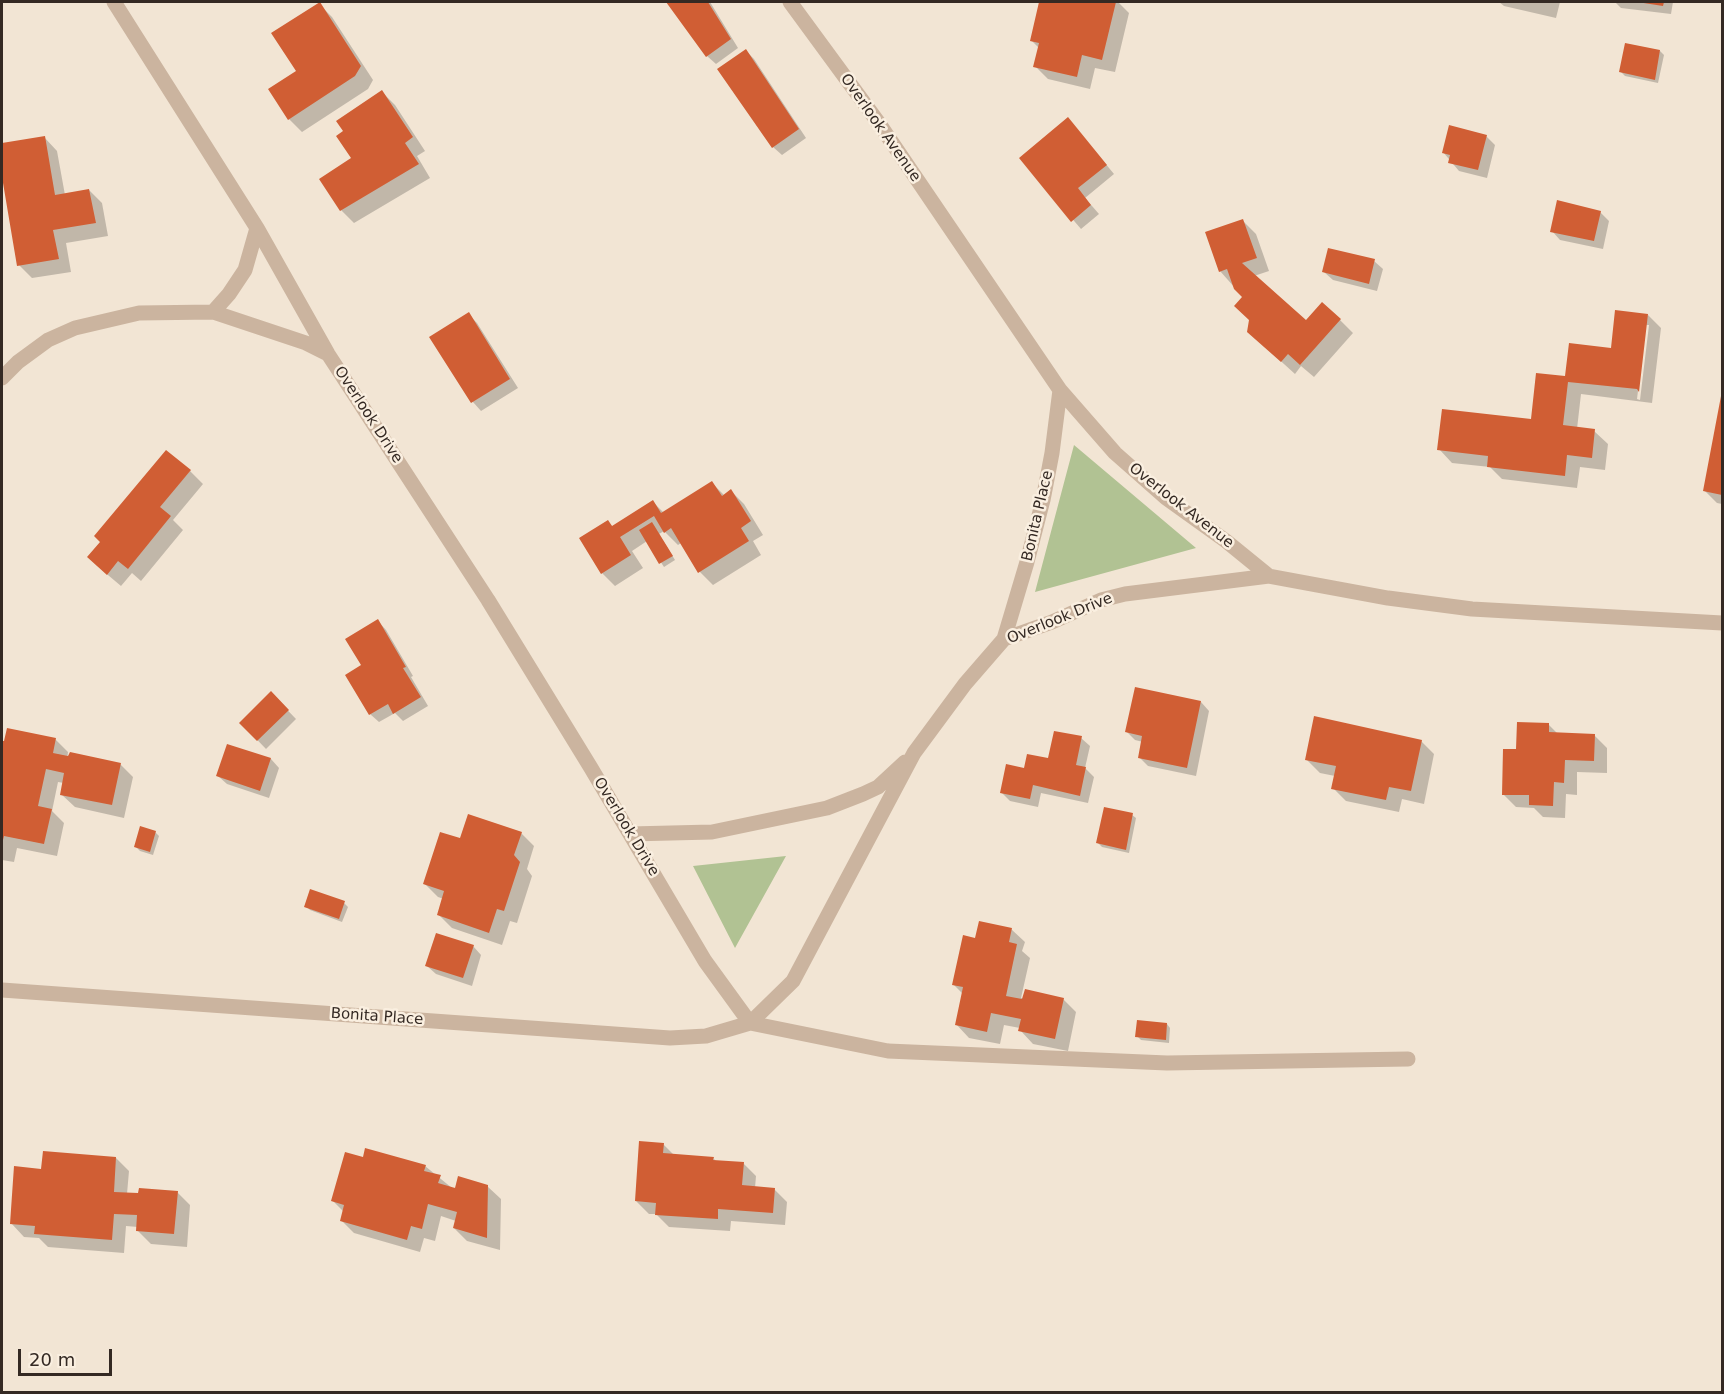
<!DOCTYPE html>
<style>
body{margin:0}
#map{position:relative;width:1724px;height:1394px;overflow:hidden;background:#f2e5d4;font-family:"DejaVu Sans",sans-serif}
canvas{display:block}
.frame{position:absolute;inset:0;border:3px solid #342923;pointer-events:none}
.scale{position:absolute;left:18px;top:1349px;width:94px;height:27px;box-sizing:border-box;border:3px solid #342923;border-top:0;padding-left:8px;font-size:18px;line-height:21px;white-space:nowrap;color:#342923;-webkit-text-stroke:4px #faefe0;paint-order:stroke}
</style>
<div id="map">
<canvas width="1724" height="1394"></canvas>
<div class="frame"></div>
<div class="scale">20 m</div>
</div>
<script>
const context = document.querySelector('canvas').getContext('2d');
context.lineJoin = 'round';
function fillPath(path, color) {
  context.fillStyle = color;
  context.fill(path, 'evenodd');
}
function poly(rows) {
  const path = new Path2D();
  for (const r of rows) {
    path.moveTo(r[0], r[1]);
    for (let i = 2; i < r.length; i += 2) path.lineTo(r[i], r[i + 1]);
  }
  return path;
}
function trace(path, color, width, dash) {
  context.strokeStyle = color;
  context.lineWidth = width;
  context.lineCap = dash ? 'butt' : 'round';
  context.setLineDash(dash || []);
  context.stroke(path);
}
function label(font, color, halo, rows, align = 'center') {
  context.font = font + ' "DejaVu Sans",sans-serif';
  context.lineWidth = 5;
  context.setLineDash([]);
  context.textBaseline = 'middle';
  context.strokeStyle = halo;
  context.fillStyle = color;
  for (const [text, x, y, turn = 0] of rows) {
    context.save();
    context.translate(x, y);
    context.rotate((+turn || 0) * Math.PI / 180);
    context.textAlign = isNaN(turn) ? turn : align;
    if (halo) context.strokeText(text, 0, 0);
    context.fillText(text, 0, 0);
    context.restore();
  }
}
const green = poly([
 [1074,445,1196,548,1035,592],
 [786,856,735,948,693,866]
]);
const shadow = poly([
 [668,2,710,2,738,48,716,64,707,56],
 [1041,2,1118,2,1129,13,1115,72,1095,68,1090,89,1048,79,1035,66,1039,48,1032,41],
 [1499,2,1560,2,1556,18,1504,6],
 [1615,2,1673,2,1671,14,1621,8],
 [319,4,332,17,373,80,368,89,302,132,289,119,298,72],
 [746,51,754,59,806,138,782,155,773,147],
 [1660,51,1664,55,1658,83,1625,76,1621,72],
 [382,92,395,105,425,151,417,156,430,178,354,223,341,210,353,158],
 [1076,128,1114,174,1085,198,1099,214,1081,229,1021,159],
 [1486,136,1495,145,1487,178,1459,171,1443,152],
 [44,137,57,151,65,195,89,190,102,203,108,236,66,243,71,272,32,278,19,265,2,169,2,145],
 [1600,212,1609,221,1603,249,1560,240,1552,231],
 [1243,221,1256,234,1269,271,1254,276,1306,322,1340,320,1353,333,1314,377,1301,366,1295,374,1262,344,1251,320,1243,297,1220,271],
 [1374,261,1383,269,1377,291,1333,280,1324,272],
 [468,314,477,323,518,388,481,411,473,402,432,338],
 [1648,315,1661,328,1652,403,1581,394,1577,429,1594,431,1608,444,1605,470,1580,467,1577,488,1502,479,1490,467,1452,463,1439,449,1533,421,1567,378,1612,350],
 [1646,325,1649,325,1640,400,1637,399],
 [1722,399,1722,504,1717,503,1704,490],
 [190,471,203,484,173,520,183,530,141,581,132,573,121,586,102,570],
 [712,483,725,496,731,491,744,504,763,535,753,541,761,555,713,585,700,572,681,543,678,545,664,531,659,534,675,560,664,567,647,541,632,551,643,568,615,586,602,573,608,522,613,527,653,502,664,513],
 [378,621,386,630,413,676,411,677,428,706,403,721,395,713,379,722,370,714,363,666],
 [271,693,296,719,266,749,241,723],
 [1201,702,1209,711,1196,776,1148,766,1140,758,1143,742,1135,740,1127,732],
 [1549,725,1558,734,1594,735,1607,748,1607,773,1577,772,1577,795,1566,794,1565,818,1543,817,1534,808,1516,807,1503,794],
 [1081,738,1090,746,1085,768,1094,777,1088,803,1041,793,1038,807,1010,801,1002,793,1025,770,1049,760],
 [55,739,68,752,67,760,120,764,133,777,124,818,75,807,61,794,64,783,58,782,52,811,64,823,57,856,17,848,14,862,2,860,2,742],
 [1421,741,1434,754,1424,804,1402,799,1399,812,1346,801,1333,788,1335,776,1320,773,1307,760],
 [228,745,271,759,279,768,269,798,227,784,218,776],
 [1132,815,1136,818,1129,853,1102,847,1098,843],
 [155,832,159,836,153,855,140,851,136,847],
 [521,833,534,846,527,869,532,876,517,923,510,921,502,945,452,928,439,915,444,899,438,897,425,884,461,840],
 [344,903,348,907,342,922,310,910,306,906],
 [1011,929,1025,942,1022,951,1030,958,1021,998,1063,999,1076,1012,1068,1051,1033,1044,1020,1030,1020,1028,1004,1025,1000,1044,969,1038,956,1024,963,994,954,985,976,939],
 [473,946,481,955,472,986,436,974,427,966],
 [1167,1024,1170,1028,1169,1043,1141,1040,1137,1036],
 [663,1144,674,1155,713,1158,716,1161,743,1163,756,1176,755,1188,774,1189,787,1202,785,1225,731,1221,730,1231,669,1227,656,1214,649,1214,636,1201],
 [116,1158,129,1171,127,1194,177,1192,190,1205,187,1247,151,1244,138,1231,138,1227,126,1226,124,1253,48,1247,39,1238,24,1237,11,1223,43,1170],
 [364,1158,425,1166,452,1188,487,1186,501,1199,500,1250,467,1241,454,1228,456,1221,441,1216,435,1241,424,1238,420,1252,354,1233,341,1220,344,1212,333,1201]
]);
const building = poly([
 [320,2,361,66,355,76,288,120,268,89,296,71,271,33],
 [666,2,708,2,731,39,706,57],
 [1039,2,1116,2,1102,60,1082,55,1077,77,1033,67,1039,43,1030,41],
 [1637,2,1664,2,1663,6],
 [1625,43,1660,50,1655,80,1619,72],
 [746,49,799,129,772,148,717,69],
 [382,90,413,137,405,143,419,164,340,211,319,179,351,158,336,136,343,131,336,121],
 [1068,117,1107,165,1078,188,1091,205,1071,222,1019,158],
 [1449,125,1487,135,1478,170,1448,163,1450,155,1442,153],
 [45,136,55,195,89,189,96,223,53,230,59,259,17,266,2,177,2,143],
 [1557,200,1601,211,1594,241,1550,232],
 [1243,219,1257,258,1242,263,1306,320,1322,302,1341,319,1300,365,1288,354,1281,362,1247,332,1249,320,1234,306,1242,297,1234,289,1227,269,1219,272,1205,232],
 [1328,248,1375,259,1369,284,1322,272],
 [1615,310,1648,314,1639,392,1637,389,1568,382,1563,425,1595,429,1592,458,1567,455,1565,476,1487,467,1488,456,1437,450,1442,409,1531,419,1536,373,1565,376,1569,343,1611,348],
 [469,312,510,379,471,403,429,337],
 [1721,396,1722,397,1722,495,1703,491],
 [166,450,191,470,160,507,171,516,128,569,118,561,107,575,87,557,100,542,94,536],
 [712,481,722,496,731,489,751,521,741,528,749,541,698,573,671,528,664,533,654,516,620,537,631,555,601,574,579,538,608,520,612,526,653,500,661,513],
 [652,522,673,556,659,564,639,530],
 [378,619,406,667,403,668,421,697,393,714,388,704,369,715,345,675,361,665,345,639],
 [1135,687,1201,701,1187,768,1138,758,1142,736,1125,732],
 [271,691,289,710,257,741,239,723],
 [1314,716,1422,740,1411,791,1389,787,1386,800,1331,789,1336,766,1305,760],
 [1517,722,1549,723,1549,732,1595,734,1594,761,1565,760,1564,783,1554,782,1553,806,1529,805,1529,795,1502,795,1503,749,1516,749],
 [7,728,56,738,53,753,68,756,70,752,121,763,112,805,60,795,64,773,46,769,38,806,52,809,44,844,4,836,2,844,2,741,4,741],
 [1054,731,1082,736,1076,765,1086,767,1080,796,1033,785,1030,799,1000,793,1006,764,1024,768,1027,754,1048,758],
 [227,744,271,758,260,791,216,776],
 [1104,807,1133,813,1126,850,1096,843],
 [468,814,522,832,514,855,520,862,504,911,497,909,489,933,437,915,444,891,423,884,440,832,460,838],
 [140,826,156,831,150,852,134,847],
 [310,889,345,901,339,919,304,907],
 [979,921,1012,928,1009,942,1017,944,1006,996,1022,999,1025,989,1064,998,1055,1039,1018,1031,1021,1019,991,1013,987,1032,955,1025,963,987,952,985,963,935,975,938],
 [436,933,474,945,463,978,425,966],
 [1137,1020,1167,1023,1166,1040,1135,1037],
 [639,1141,664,1143,663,1153,714,1157,713,1160,744,1162,742,1185,775,1188,773,1213,718,1209,718,1219,655,1215,656,1203,635,1201],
 [365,1148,426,1165,424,1171,441,1175,438,1183,455,1188,458,1176,488,1185,487,1238,453,1228,457,1212,428,1204,422,1229,411,1226,407,1240,340,1221,344,1205,331,1201,345,1152,363,1157],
 [43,1151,116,1157,114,1192,138,1193,139,1188,178,1191,174,1234,136,1231,137,1215,114,1214,112,1240,34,1234,35,1226,10,1224,14,1166,41,1169]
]);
const minor = poly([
 [114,2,257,228,328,354,488,600,591,768,705,961,750,1023],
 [790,2,878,122,1060,390,1115,453,1166,498,1226,541,1269,576,1388,598,1472,609,1722,623],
 [213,312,229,294,245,270,257,228],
 [2,378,18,362,48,340,75,328,139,313,213,312,306,343,328,354],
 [1004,639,1027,562,1043,500,1052,453,1060,390],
 [630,834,712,832,827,808,863,794,878,787,905,762],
 [2,990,670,1038,706,1036,750,1023,888,1051,1167,1063,1408,1059],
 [750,1023,793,981,914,753,965,684,1004,639,1052,622,1101,600,1125,594,1269,576]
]);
const streetNames = [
 ["Overlook Avenue",880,128,55],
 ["Overlook Drive",368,415,57],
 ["Overlook Avenue",1181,506,38],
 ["Bonita Place",1038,516,-77],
 ["Overlook Drive",1060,619,-22],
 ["Overlook Drive",626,827,59],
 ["Bonita Place",377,1017,4]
];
fillPath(green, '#b1c293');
fillPath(shadow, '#0003');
fillPath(building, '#d05e34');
trace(minor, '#cbb49f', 15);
label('15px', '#342923', '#faefe0', streetNames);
</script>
